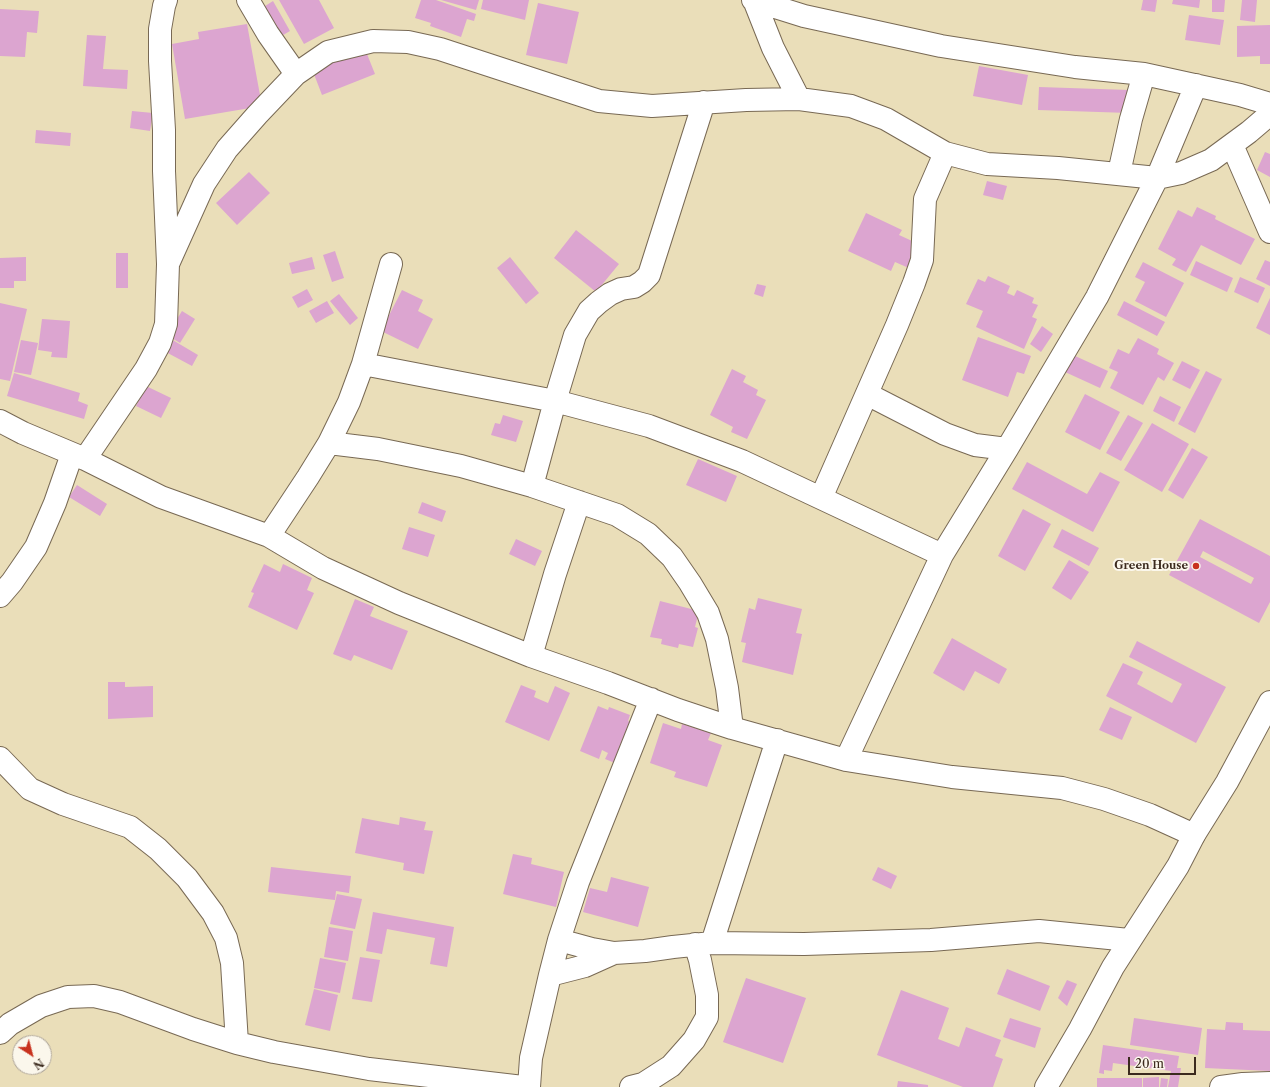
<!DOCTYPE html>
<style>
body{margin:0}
#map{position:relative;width:1270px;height:1087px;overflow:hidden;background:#eadeb9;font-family:"Libre Caslon Text",serif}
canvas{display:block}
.north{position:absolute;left:12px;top:1035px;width:40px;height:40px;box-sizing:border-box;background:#fbf7ec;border:1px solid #aea59a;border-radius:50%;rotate:144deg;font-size:11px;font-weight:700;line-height:16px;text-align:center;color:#3b2a1e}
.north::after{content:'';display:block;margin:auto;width:14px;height:18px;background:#c8321e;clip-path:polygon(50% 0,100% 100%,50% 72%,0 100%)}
.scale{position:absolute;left:1128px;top:1057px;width:68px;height:18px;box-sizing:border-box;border:2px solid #3b2a1e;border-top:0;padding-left:5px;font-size:12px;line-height:14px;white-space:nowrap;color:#3b2a1e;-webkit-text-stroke:3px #fbf7ec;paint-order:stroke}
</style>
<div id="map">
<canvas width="1270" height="1087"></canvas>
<div class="north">N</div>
<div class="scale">20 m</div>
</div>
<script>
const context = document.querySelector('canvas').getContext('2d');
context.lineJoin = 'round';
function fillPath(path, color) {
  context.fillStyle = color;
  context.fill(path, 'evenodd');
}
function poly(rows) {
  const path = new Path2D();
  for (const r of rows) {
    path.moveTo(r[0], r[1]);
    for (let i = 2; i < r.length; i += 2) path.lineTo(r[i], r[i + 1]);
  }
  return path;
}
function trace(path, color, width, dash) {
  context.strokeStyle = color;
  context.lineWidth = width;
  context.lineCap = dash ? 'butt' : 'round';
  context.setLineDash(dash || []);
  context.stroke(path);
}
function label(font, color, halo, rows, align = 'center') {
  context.font = font + ' "Libre Caslon Text",serif';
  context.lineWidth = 4;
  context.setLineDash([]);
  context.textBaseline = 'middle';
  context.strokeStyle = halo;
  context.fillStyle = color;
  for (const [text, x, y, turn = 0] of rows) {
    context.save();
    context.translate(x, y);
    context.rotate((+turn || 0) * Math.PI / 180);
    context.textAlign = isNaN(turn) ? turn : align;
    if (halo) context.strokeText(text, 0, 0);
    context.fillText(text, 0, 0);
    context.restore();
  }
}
const building = poly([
 [279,0,319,0,334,28,304,44],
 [421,0,436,0,476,14,474,21,467,19,461,37,430,26,431,23,415,18],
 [441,0,479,0,476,10],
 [483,0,529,0,525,20,481,9],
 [1143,0,1157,0,1155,12,1141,10],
 [1173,0,1200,0,1199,8,1172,4],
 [1212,0,1225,0,1224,12,1212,12],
 [1242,0,1257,0,1255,22,1240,20],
 [273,1,290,31,278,38,262,8],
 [538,3,579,12,567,64,526,55],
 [0,9,39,11,37,33,27,32,25,57,0,56],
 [1189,15,1224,20,1220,45,1185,40],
 [247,24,262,106,185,119,172,44,199,39,198,32],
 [1270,25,1270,64,1260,64,1260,56,1237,57,1237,26],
 [87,35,106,36,103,69,128,70,127,89,83,86],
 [365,49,375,74,322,95,312,69],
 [979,66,1028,75,1022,105,973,96],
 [1039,87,1130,90,1129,113,1038,110],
 [132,111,153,113,150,131,130,128],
 [36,130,71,133,70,146,35,143],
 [1265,152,1270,154,1270,177,1257,170],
 [249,172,270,193,237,225,216,203],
 [987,181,1007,186,1003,200,983,195],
 [1197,207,1216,216,1215,219,1255,239,1241,265,1201,245,1186,272,1172,265,1176,259,1158,249,1178,210,1192,217],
 [866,213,902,230,899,235,921,245,911,269,895,262,891,271,848,251],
 [576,230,619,264,596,292,554,258],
 [335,251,344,278,332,282,323,255],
 [116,253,128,253,128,288,116,288],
 [26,257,26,281,14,281,14,288,0,288,0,258],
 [312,257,315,269,292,274,289,263],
 [510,257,539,293,526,304,497,268],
 [1265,260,1270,262,1270,286,1256,279],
 [1196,261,1233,278,1227,292,1190,275],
 [1143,262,1184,283,1166,317,1135,301,1145,282,1135,277],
 [988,276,1010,286,1007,293,1014,296,1017,290,1034,298,1032,303,1038,305,1032,317,1037,319,1024,349,976,327,983,311,966,304,978,279,985,282],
 [1240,277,1265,288,1258,303,1234,292],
 [757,284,766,286,763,297,754,294],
 [307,289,313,300,298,308,292,297],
 [402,290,423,300,418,311,433,319,418,349,381,331],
 [339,294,358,318,350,325,330,301],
 [1270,298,1270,335,1256,328],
 [327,301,334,313,316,323,309,311],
 [1124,301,1165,322,1157,336,1117,315],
 [0,303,27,309,10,381,0,379],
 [182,311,195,319,180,343,167,335],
 [42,319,70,321,67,358,51,357,52,352,38,350],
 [1042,326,1053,334,1041,352,1030,344],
 [978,337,1031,356,1024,374,1017,372,1008,397,962,380],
 [1138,338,1159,349,1157,354,1174,363,1164,381,1158,377,1143,405,1110,388,1118,372,1109,368,1118,349,1129,354],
 [171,339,198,355,192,366,164,351],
 [21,340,38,343,31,375,14,372],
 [1073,355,1108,371,1100,388,1065,372],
 [1182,361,1200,370,1190,389,1172,380],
 [732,369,746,376,743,382,758,390,756,395,766,400,747,439,731,432,733,427,710,415],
 [1206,371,1222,379,1195,433,1178,424],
 [14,373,80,393,78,401,88,405,84,419,7,396],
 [146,386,171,398,161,418,136,406],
 [1085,394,1120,412,1100,450,1065,432],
 [1160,396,1181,407,1174,422,1153,411],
 [503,415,523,421,516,442,491,435,495,423,500,424],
 [1128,415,1143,423,1121,461,1106,453],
 [1152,423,1189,444,1162,492,1124,470],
 [1192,448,1208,457,1183,499,1168,490],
 [698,459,737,476,726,502,686,485],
 [1027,462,1087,494,1100,472,1120,482,1093,532,1012,489],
 [77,485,107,504,100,516,69,497],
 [422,502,446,511,442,522,418,513],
 [1023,509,1051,524,1025,571,998,556],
 [1200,519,1270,556,1270,602,1259,623,1169,575],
 [1203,551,1254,578,1251,584,1200,557],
 [409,527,435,535,428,557,402,549],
 [1062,529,1099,548,1089,566,1053,547],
 [516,539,542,551,535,566,509,554],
 [1069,560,1089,572,1071,600,1052,588],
 [264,564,280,572,283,564,312,578,307,590,314,593,297,630,248,607,254,593,251,592],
 [758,598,802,609,796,633,802,634,793,675,742,662,746,643,741,642,749,608,755,610],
 [355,599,374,607,370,616,408,631,392,670,354,655,351,661,333,654],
 [660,601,699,611,695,627,698,628,693,647,679,644,678,648,661,644,662,639,650,637],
 [952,638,1007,669,999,684,975,671,964,691,933,673],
 [1137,641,1226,687,1196,743,1106,696,1123,663,1143,672,1137,684,1172,703,1182,684,1129,657],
 [108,682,125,682,125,687,153,686,153,717,108,719],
 [521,685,536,691,534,697,548,703,555,686,570,693,549,741,505,722],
 [598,706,608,710,609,707,630,715,628,721,637,725,620,765,605,759,608,753,602,750,599,759,580,751],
 [1110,707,1132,717,1122,740,1099,730],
 [663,723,681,729,682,724,711,733,708,740,722,745,707,787,674,777,676,772,650,763],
 [400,817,426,822,424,830,433,831,424,874,403,870,404,863,355,853,362,818,399,825],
 [513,854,532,858,531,864,564,872,556,907,503,894],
 [271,867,351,876,349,893,336,891,335,900,268,892],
 [878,867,897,876,891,889,872,880],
 [611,877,649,887,638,927,583,912,590,888,607,892],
 [337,894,362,899,355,929,330,924],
 [373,912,454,927,447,967,430,964,435,938,387,929,382,954,366,951],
 [329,927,353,931,348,961,324,957],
 [360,957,380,960,372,1002,352,999],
 [320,958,346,963,340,993,314,988],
 [1007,969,1050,986,1040,1011,997,994],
 [746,978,806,998,783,1063,723,1042],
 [1067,980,1077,984,1067,1006,1058,998],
 [314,989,338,995,330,1031,305,1025],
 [901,990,949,1008,938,1039,959,1047,966,1027,1001,1040,995,1056,1003,1059,993,1087,963,1087,877,1055],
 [1010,1018,1041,1028,1035,1048,1003,1037],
 [1134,1018,1202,1028,1198,1055,1130,1045],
 [1226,1022,1243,1023,1243,1030,1270,1031,1270,1071,1205,1068,1207,1029,1225,1030],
 [1103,1045,1179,1056,1177,1068,1181,1068,1178,1087,1168,1087,1171,1071,1113,1063,1112,1071,1104,1070,1104,1074,1099,1073],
 [1159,1077,1159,1087,1143,1087,1143,1078],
 [1097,1078,1142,1078,1142,1087,1097,1087],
 [1161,1078,1168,1079,1167,1087,1160,1087],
 [898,1081,928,1085,928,1087,897,1087]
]);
const street = poly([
 [248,0,268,34,296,74],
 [753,0,804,16,941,46,1075,67,1144,74,1240,95,1270,104],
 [754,0,773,48,799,99],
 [1232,145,1270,232],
 [1119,173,1131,119,1144,74],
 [168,264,204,184,227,149,257,115,296,74,328,52,373,41,408,42,440,49,599,101,652,106,746,100,799,99,851,106,886,119,945,153,987,164,1058,168,1157,178,1181,173,1211,160,1249,132,1270,114],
 [363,364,555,401,649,426,742,461,942,555],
 [867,394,945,434,975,445,1007,449],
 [0,421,23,433,85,459,161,497,269,536,323,568,399,603,531,656,608,683,678,710,732,728,846,760,952,777,1062,788,1104,799,1150,815,1194,835],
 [329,443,378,449,461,466,532,486,617,515,648,534,672,557,690,583,708,613,717,639,727,688,732,728],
 [85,459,146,369,160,343,166,324,168,264,164,171,164,130,160,61,160,29,164,6,166,0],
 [532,486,555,401,575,335,589,311,599,302,610,294,621,289,634,287,642,282,649,275,704,102],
 [821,498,897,325,914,283,922,260,925,199,945,153],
 [269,536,308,477,329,443,349,402,363,364,391,264],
 [0,596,12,582,36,547,55,503,72,454],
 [531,656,555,574,579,502],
 [0,758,30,789,63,804,130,827,158,849,187,878,213,913,226,938,232,963,237,1043],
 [846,760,942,555,1007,449,1097,297,1157,178,1196,85],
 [559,940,592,949,614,953,645,951,673,947,712,943,804,944,931,940,1039,931,1129,940],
 [712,943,777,740],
 [550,975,585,966,614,953],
 [0,1033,10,1024,41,1006,68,997,94,996,120,1002,193,1029,237,1043,274,1052,369,1069,523,1087],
 [529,1087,531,1058,550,975,559,940,578,882,651,699],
 [631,1087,643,1084,671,1066,694,1040,707,1017,707,995,700,960,695,944],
 [1221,1087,1243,1084,1270,1083]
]);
const secondary = poly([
 [1046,1087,1080,1029,1113,967,1178,866,1194,835,1227,782,1270,702]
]);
const markers = [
 [1196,566,4,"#c8321e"]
];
const poiNames = [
 ["Green House",1188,566]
];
fillPath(building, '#dca5d0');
trace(street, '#786954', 24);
trace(secondary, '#786954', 24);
trace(street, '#fff', 22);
trace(secondary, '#fff', 22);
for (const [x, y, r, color] of markers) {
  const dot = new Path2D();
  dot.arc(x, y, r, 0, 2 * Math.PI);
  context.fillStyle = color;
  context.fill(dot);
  trace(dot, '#fbf7ec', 1.5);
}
label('bold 11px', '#3b2a1e', '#fbf7ec', poiNames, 'right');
</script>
